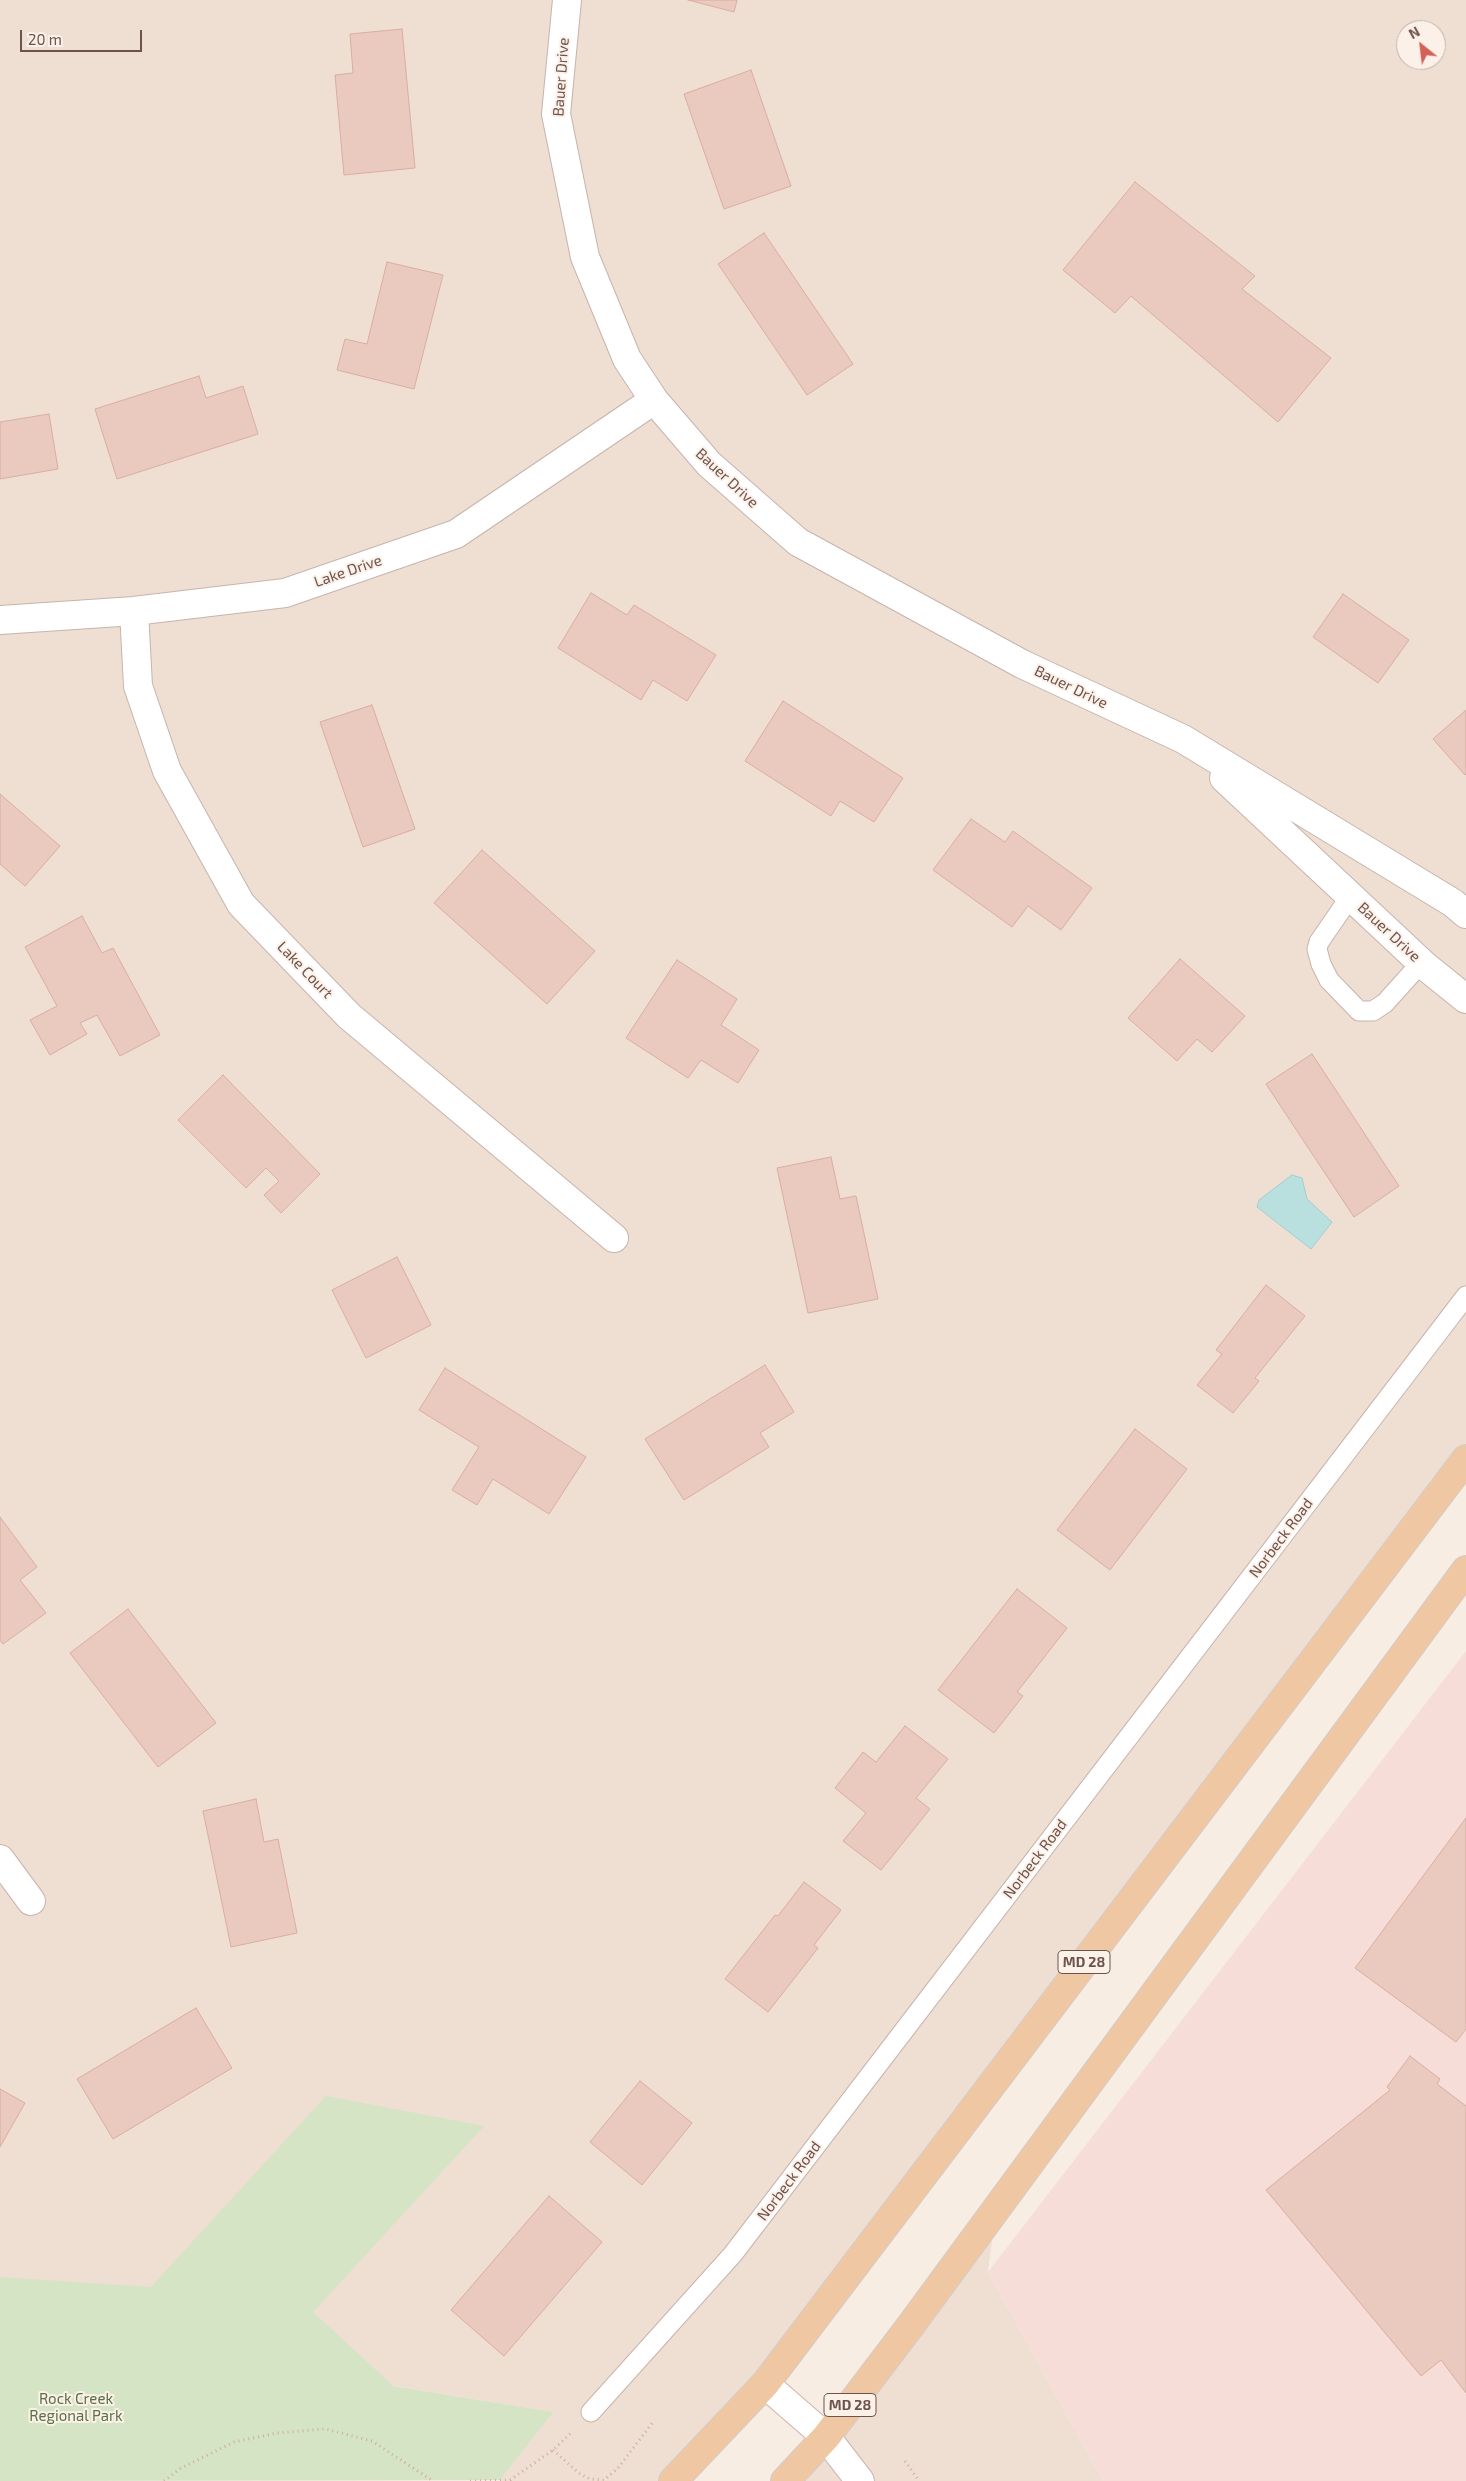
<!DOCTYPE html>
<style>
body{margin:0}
#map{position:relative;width:1466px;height:2481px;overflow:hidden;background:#f8ede3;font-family:"Exo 2",sans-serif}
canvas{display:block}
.north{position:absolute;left:1396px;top:20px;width:50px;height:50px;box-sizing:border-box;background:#fcf1e8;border:1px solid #c3b2aa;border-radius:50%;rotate:331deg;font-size:14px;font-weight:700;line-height:20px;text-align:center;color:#6d534d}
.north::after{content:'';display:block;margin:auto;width:18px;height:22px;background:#d36158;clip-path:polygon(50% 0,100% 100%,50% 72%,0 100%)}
.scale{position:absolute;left:20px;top:30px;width:122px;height:22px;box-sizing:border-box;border:2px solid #6d534d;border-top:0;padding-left:6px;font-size:15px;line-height:18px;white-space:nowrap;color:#6d534d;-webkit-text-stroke:4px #fcf1e8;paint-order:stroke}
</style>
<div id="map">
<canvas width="1466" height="2481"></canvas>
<div class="north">N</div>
<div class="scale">20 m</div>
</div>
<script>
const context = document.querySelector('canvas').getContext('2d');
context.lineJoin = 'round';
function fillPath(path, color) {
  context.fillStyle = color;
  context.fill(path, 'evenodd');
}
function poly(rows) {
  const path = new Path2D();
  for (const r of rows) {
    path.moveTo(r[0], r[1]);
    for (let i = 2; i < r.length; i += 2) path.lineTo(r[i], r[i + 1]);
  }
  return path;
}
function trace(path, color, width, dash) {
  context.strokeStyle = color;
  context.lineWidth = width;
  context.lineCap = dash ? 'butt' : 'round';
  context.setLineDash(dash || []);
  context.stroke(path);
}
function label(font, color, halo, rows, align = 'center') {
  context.font = font + ' "Exo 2",sans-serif';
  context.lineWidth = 4;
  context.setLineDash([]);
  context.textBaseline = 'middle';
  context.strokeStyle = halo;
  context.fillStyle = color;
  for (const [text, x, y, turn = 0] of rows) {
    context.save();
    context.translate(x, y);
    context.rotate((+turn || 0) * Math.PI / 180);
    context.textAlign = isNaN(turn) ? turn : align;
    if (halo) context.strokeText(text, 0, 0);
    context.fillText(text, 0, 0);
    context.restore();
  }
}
const residential = poly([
 [0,0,1466,0,1466,1459,673,2481,502,2481,500,2480,552,2412,0,2321],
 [1406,30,1436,30,1436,60,1406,60],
 [996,2207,988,2272,1103,2481,785,2481]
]);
const commercial = poly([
 [1466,1651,1466,2481,1103,2481,988,2272]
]);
const green = poly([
 [326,2096,484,2126,313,2312,393,2386,553,2412,500,2480,0,2481,0,2277,151,2287]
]);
const water = poly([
 [1292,1175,1302,1178,1307,1199,1332,1222,1311,1249,1257,1207,1259,1200,1292,1175]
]);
const building = poly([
 [688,0,737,0,734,12,688,0],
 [402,29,415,168,344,175,335,75,353,73,350,34,402,29],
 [751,70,791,186,724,209,684,94,751,70],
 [1135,182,1255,276,1242,289,1331,358,1278,422,1131,296,1115,313,1063,270,1135,182],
 [764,233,853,364,807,395,718,264,764,233],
 [387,262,443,275,414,389,337,370,345,339,367,344,387,262],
 [199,376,206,398,243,386,258,434,117,479,95,409,199,376],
 [49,414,58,469,0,479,0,422,49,414],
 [591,593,627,615,634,605,716,655,687,701,653,680,641,700,558,648,591,593],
 [1343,594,1409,640,1378,683,1313,637,1343,594],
 [783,701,903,778,874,822,840,801,831,816,745,761,783,701],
 [372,705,415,829,363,847,320,722,372,705],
 [1466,710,1466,774,1465,775,1433,739,1466,710],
 [0,794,60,846,25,886,0,864,0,794],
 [971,819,1005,842,1013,831,1092,888,1061,930,1028,906,1012,927,933,870,971,819],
 [482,850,595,951,547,1004,434,903,482,850],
 [82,916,102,953,113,948,160,1035,120,1056,97,1015,80,1023,87,1034,50,1055,30,1020,57,1006,25,947,82,916],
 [1180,959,1245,1016,1212,1052,1197,1039,1177,1061,1128,1018,1180,959],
 [677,960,737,999,721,1025,759,1050,738,1083,701,1060,688,1078,626,1038,677,960],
 [1312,1054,1399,1186,1354,1217,1266,1084,1312,1054],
 [223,1075,320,1174,281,1213,264,1195,279,1181,266,1168,246,1188,178,1120,223,1075],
 [831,1157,840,1199,856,1196,878,1299,808,1313,777,1168,831,1157],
 [397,1257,431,1325,366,1358,332,1290,397,1257],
 [1266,1285,1305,1316,1255,1378,1259,1381,1233,1413,1197,1385,1222,1354,1216,1350,1266,1285],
 [765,1365,794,1412,760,1433,769,1447,684,1500,645,1439,765,1365],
 [445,1368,586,1457,549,1514,493,1479,477,1505,452,1490,479,1447,419,1410,445,1368],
 [1135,1429,1187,1469,1110,1570,1057,1530,1135,1429],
 [0,1517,37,1567,20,1580,46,1613,3,1644,0,1640,0,1517],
 [1017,1589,1067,1628,1017,1692,1023,1696,994,1733,938,1690,1017,1589],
 [128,1609,216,1723,158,1767,70,1653,128,1609],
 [905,1726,948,1759,916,1798,930,1809,881,1870,843,1841,866,1813,835,1788,863,1752,876,1762,905,1726],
 [256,1799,264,1842,278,1839,297,1933,231,1947,203,1811,256,1799],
 [1466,1818,1466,2029,1456,2042,1355,1968,1466,1818],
 [804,1882,841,1910,814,1945,818,1948,768,2012,725,1979,775,1915,778,1916,804,1882],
 [196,2008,232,2068,113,2139,77,2079,196,2008],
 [1410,2056,1440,2079,1437,2084,1466,2106,1466,2393,1441,2360,1421,2376,1266,2190,1390,2090,1387,2087,1410,2056],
 [640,2081,692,2123,642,2185,590,2142,640,2081],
 [0,2089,25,2103,0,2147,0,2089],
 [549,2196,602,2242,504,2356,451,2310,549,2196]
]);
const path = poly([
 [553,2450,580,2474,590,2479,604,2480,618,2468,653,2422],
 [905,2461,919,2481],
 [164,2481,181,2468,234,2442,277,2433,325,2429,372,2441,433,2481],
 [470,2481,510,2480,553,2450,571,2433]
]);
const lane = poly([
 [1350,897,1319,942,1317,949,1321,964,1329,980,1359,1011,1373,1011,1385,1003,1421,963],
 [591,2412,733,2254,1466,1296]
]);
const street = poly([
 [567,0,556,114,585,257,627,359,654,400,709,464,798,542,1022,664,1183,739,1453,903,1466,914],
 [134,611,138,686,167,771,241,904,349,1016,614,1238],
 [0,620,134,611,285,593,456,534,654,400],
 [1224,778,1425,966,1466,999],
 [0,1859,31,1901]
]);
const secondary = poly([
 [765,2384,826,2437,860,2481]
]);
const primary = poly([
 [673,2481,765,2384,1466,1459],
 [785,2481,826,2437,911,2325,1466,1570]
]);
const shields = [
 [1084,1962,52],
 [850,2405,52]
];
const shieldNames = [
 ["MD 28",1084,1962],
 ["MD 28",850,2405]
];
const streetNames = [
 ["Bauer Drive",561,77,-86],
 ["Bauer Drive",727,478,43],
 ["Lake Drive",348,571,-19],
 ["Bauer Drive",1071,687,26],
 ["Bauer Drive",1389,932,43],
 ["Lake Court",305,970,46],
 ["Norbeck Road",1281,1538,-53],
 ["Norbeck Road",1035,1859,-53],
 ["Norbeck Road",789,2181,-53]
];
const parkNames = [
 ["Rock Creek",76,2399],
 ["Regional Park",76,2416]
];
fillPath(residential, '#efded2');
fillPath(commercial, '#f7ddd8');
fillPath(green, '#d5e4c4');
fillPath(water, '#badfdf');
trace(water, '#a2cfcf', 1);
fillPath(building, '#eac9be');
trace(building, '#daaea1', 1);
trace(lane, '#c7b4ac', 21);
trace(street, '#c7b4ac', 30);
trace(secondary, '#ccb5ac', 30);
trace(primary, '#d3cbca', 30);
trace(path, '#ceada2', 3, [1, 4]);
trace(lane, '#fff', 19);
trace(street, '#fff', 28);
trace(secondary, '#fff', 28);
trace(primary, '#efc8a3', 28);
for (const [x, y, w] of shields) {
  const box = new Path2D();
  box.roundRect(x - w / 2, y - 11.5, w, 23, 4);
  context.fillStyle = '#fcf1e8';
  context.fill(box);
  trace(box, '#6d534d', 1);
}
label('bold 14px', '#6d534d', null, shieldNames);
label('15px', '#6d534d', '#fcf1e8', streetNames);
label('15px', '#5a7146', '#fcf1e8', parkNames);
</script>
